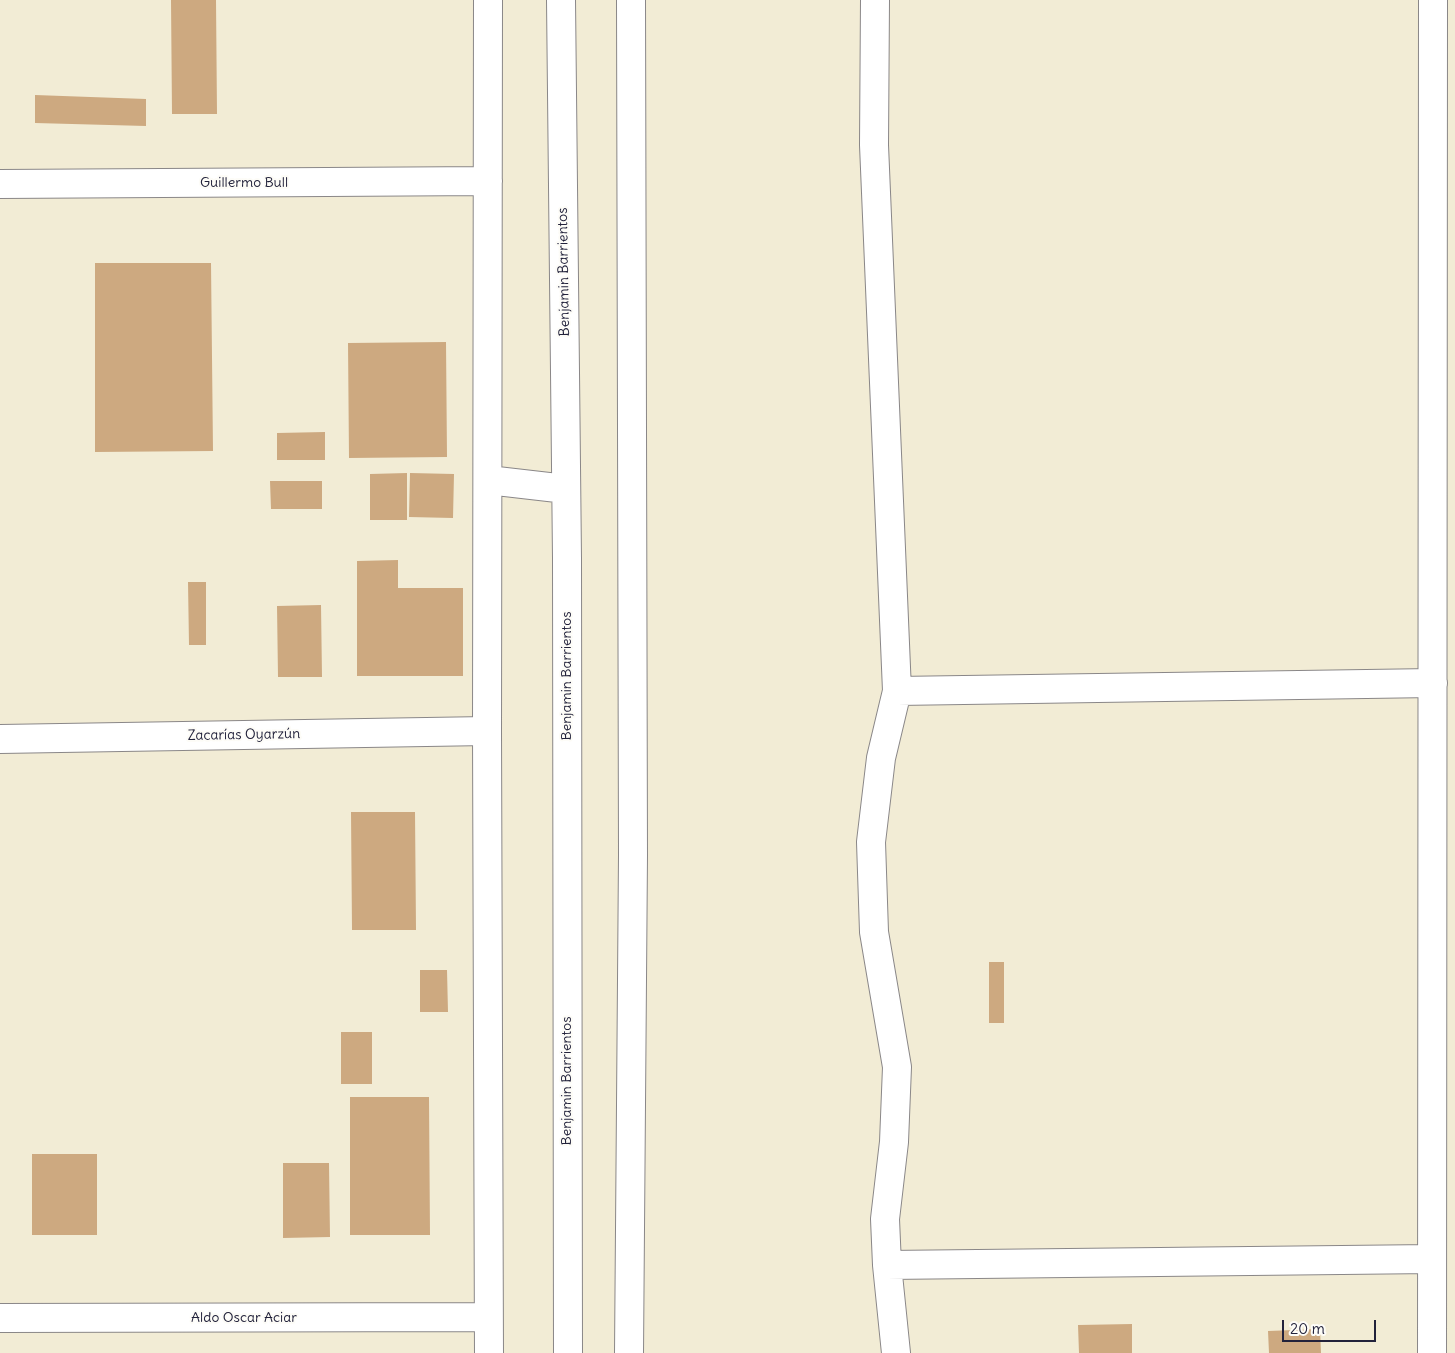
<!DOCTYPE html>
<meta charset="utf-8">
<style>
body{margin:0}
#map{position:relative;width:1455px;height:1353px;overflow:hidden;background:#f2ecd5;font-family:Delius,sans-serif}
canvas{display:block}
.scale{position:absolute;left:1282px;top:1320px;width:94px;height:22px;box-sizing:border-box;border:2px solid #22223b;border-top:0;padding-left:6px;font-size:15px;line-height:18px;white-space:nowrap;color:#22223b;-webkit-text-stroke:4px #fdfcf7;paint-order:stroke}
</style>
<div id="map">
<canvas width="1455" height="1353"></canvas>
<div class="scale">20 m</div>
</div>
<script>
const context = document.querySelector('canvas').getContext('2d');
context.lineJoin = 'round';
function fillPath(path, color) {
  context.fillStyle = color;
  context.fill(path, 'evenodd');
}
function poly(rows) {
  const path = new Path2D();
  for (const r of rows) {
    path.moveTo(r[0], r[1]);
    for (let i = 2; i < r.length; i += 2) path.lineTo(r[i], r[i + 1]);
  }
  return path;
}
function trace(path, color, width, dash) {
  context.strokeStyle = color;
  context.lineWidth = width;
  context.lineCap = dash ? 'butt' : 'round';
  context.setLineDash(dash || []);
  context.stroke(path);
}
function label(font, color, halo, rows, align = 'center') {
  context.font = font + ' Delius,sans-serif';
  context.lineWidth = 4;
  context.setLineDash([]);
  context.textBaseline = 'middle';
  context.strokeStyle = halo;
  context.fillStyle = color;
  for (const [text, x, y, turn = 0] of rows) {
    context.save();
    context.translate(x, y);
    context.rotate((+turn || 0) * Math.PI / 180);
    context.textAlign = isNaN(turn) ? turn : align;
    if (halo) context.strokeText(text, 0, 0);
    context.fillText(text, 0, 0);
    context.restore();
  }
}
const building = poly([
 [171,0,216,0,217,114,172,114],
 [35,95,146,99,146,126,35,123],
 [95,263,211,263,213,451,95,452],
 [446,342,447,457,349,458,348,343],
 [325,432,325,460,277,460,277,433],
 [407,473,407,520,370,520,370,474],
 [410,473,454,474,453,518,409,517],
 [270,481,322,481,322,509,271,509],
 [398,560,398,588,463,588,463,676,357,676,357,561],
 [188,582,206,582,206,645,189,645],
 [321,605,322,677,278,677,277,606],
 [351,812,415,812,416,930,352,930],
 [989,962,1004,962,1004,1023,989,1023],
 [420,970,447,970,448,1012,420,1012],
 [341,1032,372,1032,372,1084,341,1084],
 [350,1097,429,1097,430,1235,350,1235],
 [32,1154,97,1154,97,1235,32,1235],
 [283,1163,329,1163,330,1237,283,1238],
 [1132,1324,1132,1353,1079,1353,1078,1325],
 [1320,1329,1321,1353,1269,1353,1268,1331]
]);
const minor = poly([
 [488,0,487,731,489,1353],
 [561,0,567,558,568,1353],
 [875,0,874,145,897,691,881,758,871,842,874,932,897,1067,894,1142,885,1219,887,1265,896,1353],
 [0,184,488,181],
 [488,480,566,489],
 [897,691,1433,683],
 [0,739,487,731],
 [887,1265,1432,1259],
 [0,1318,488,1317],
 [629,1353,633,855,631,0],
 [1432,1353,1433,0]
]);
const streetNames = [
 ["Guillermo Bull",244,183],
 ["Benjamin Barrientos",564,272,-91],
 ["Benjamin Barrientos",567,676,-90],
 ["Zacarías Oyarzún",244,735,-1],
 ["Benjamin Barrientos",567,1081,-90],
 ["Aldo Oscar Aciar",244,1318]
];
fillPath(building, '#cda980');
trace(minor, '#8a8788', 30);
trace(minor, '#fff', 28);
label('14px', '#22223b', '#fdfcf7', streetNames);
</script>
